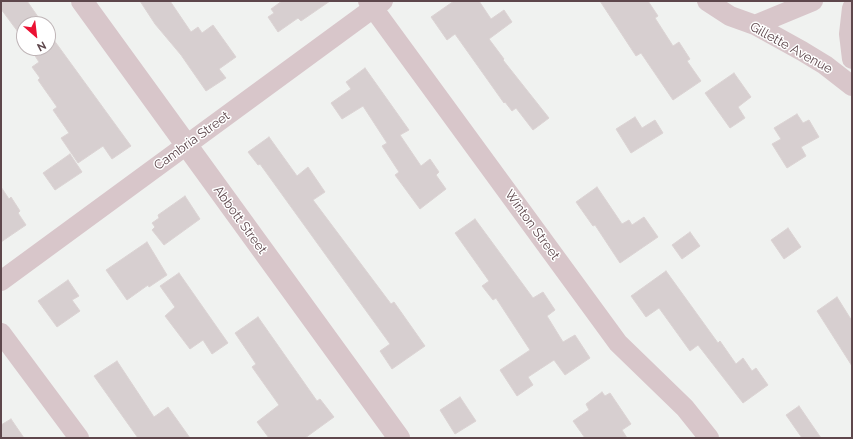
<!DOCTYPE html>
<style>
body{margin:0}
#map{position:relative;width:853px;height:439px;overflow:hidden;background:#f0f2f0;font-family:Raleway,sans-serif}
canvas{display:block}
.frame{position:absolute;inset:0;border:2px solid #5e474c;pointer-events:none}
.north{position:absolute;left:16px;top:16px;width:40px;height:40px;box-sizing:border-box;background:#fff;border:1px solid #bfb5b7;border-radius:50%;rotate:152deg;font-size:11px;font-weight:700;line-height:16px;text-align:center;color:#5e474c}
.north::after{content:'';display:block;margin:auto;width:14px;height:18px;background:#eb1133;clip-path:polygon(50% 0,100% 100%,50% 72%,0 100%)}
</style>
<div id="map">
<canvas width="853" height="439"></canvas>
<div class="frame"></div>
<div class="north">N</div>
</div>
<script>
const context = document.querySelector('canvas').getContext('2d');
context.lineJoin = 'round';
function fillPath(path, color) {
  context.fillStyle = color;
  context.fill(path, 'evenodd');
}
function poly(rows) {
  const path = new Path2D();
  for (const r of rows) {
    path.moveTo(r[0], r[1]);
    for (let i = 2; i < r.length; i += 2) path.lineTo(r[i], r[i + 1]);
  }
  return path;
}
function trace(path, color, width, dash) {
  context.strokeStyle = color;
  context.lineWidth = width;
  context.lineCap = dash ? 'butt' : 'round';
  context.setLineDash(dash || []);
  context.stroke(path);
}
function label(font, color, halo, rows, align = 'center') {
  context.font = font + ' Raleway,sans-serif';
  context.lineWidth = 3;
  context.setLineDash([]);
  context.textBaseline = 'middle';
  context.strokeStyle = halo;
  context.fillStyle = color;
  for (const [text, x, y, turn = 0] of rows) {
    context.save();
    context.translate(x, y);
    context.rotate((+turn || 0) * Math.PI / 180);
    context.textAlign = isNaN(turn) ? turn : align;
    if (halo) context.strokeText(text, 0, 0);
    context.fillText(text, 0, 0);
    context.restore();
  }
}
const building = poly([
 [1,1,27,1,43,24,24,24,24,40,1,9,1,1],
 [140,1,170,1,191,32,198,27,202,33,213,25,236,57,219,69,226,78,206,91,181,55,155,24,140,1],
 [282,1,330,1,301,21,298,18,278,32,268,17,274,13,271,9,282,1],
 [454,1,479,1,491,19,504,10,512,22,489,39,504,59,503,60,549,118,533,130,516,108,512,111,505,102,504,103,455,34,447,40,431,17,454,1],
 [600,1,648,1,658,16,655,18,673,46,679,42,690,59,687,61,701,81,673,100,641,53,636,56,600,1],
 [48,32,131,146,112,159,103,146,78,163,61,138,69,133,53,110,57,107,38,80,40,78,32,67,39,62,30,48,48,48,48,32],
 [365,68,409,130,400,135,421,166,430,159,439,172,436,175,446,189,420,209,395,175,399,172,382,146,387,143,363,106,342,119,331,103,351,89,346,82,365,68],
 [734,73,751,97,738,107,745,118,730,128,705,93,734,73],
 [797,114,803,123,809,120,819,137,801,147,806,156,787,168,772,144,781,139,774,128,797,114],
 [635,117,642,128,655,120,663,133,631,153,616,129,635,117],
 [269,137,297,176,308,167,325,192,313,200,391,304,394,302,425,346,392,369,380,351,390,344,260,164,258,165,248,152,269,137],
 [70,154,82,172,55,190,43,173,70,154],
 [1,187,9,199,11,197,20,211,18,213,26,225,1,242,1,187],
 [597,187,622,224,629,220,632,225,644,217,658,237,620,263,595,225,593,226,576,202,597,187],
 [185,196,200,219,164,245,152,230,155,227,152,223,159,218,158,215,185,196],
 [475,219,533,298,543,292,555,310,547,316,563,342,575,335,590,358,565,375,554,360,528,377,533,385,517,396,500,370,530,350,496,298,493,300,482,286,489,281,455,233,475,219],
 [788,228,801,247,784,259,771,240,788,228],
 [690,232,700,246,682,259,672,245,690,232],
 [147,242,167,275,149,287,148,285,127,300,106,270,147,242],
 [666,271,718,343,720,341,736,364,743,358,752,371,756,368,768,385,743,403,698,345,690,351,659,308,646,317,631,296,666,271],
 [179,273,228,343,212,354,203,340,190,349,165,316,175,307,160,286,179,273],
 [68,280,79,296,72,300,80,311,57,327,38,301,68,280],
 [837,297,852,321,852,366,817,311,837,297],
 [258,317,317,401,320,399,334,417,305,438,269,438,257,422,279,405,252,367,256,364,235,333,258,317],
 [117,361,154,417,168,407,190,438,138,438,94,376,117,361],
 [602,392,605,396,610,393,631,424,622,430,627,438,585,438,573,421,589,410,586,404,602,392],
 [460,397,476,421,455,434,440,410,460,397],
 [799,406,821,438,802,438,786,415,799,406],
 [11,419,24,438,1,438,1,425,11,419]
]);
const minor = poly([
 [368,1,618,343,685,408,709,438],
 [707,1,730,16,755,25,802,51,825,65,852,86],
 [852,8,849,34,852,59],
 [755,25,813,1],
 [1,281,383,1],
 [1,333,79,438]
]);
const tertiary = poly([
 [82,1,399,438]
]);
const streetNames = [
 ["Gillette Avenue",791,48,29],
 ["Cambria Street",192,141,-36],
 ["Abbott Street",240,220,54],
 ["Winton Street",532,225,54]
];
fillPath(building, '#d7cfd0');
trace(building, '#dbd3d3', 1);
trace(minor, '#d8c6ca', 20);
trace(tertiary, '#d8c6ca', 22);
label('13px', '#5e474c', '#fff', streetNames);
</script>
